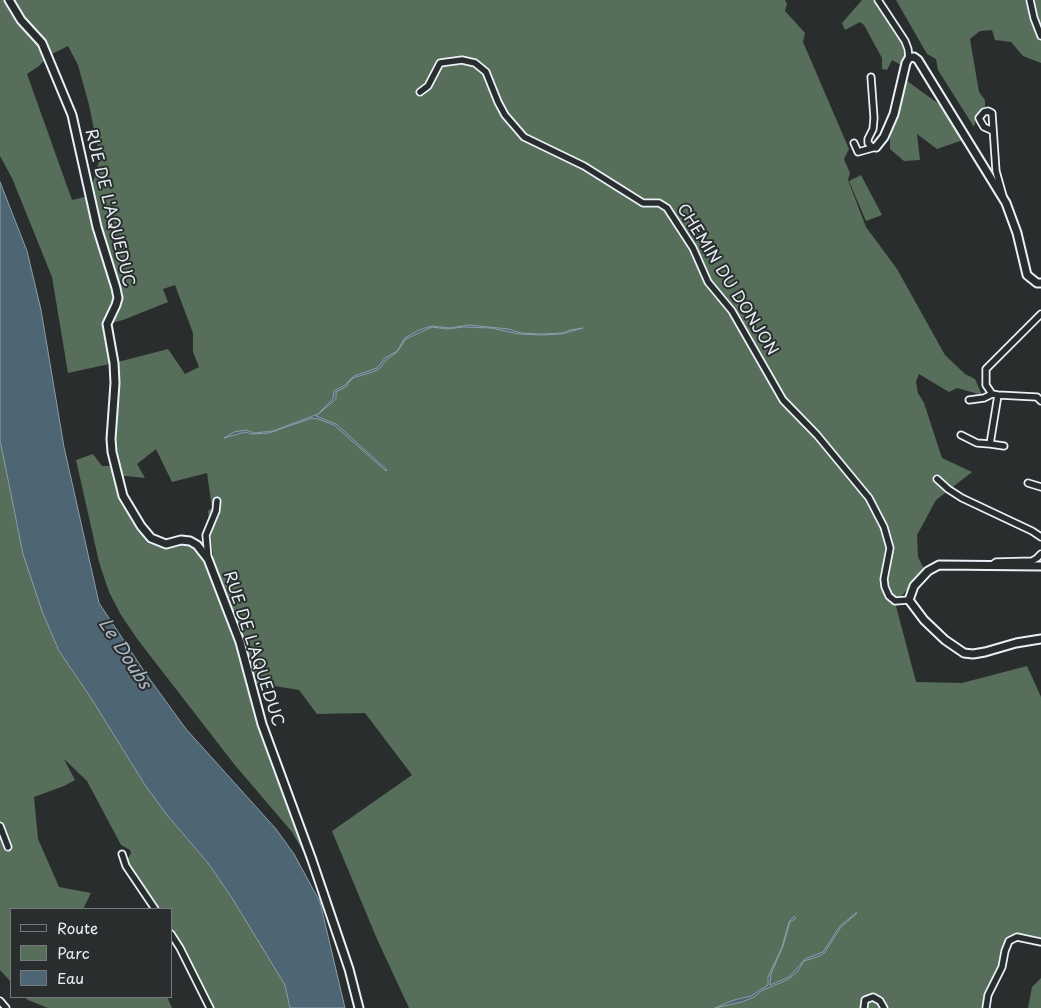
<!DOCTYPE html>
<style>
body{margin:0}
#map{position:relative;width:1041px;height:1008px;overflow:hidden;background:#2a2d2e;font-family:"Playpen Sans",sans-serif}
canvas{display:block}
.legend{position:absolute;left:10px;top:908px;width:162px;height:90px;box-sizing:border-box;background:#2a2d2e;border:1px solid #767b7f;margin:0;padding:6px 9px;list-style:none;font-size:15px;color:#e8f1f8}
.legend li{display:flex;align-items:center;gap:10px;height:25px}
.legend b{width:25px;border:1px solid #767b7f}
</style>
<div id="map">
<canvas width="1041" height="1008"></canvas>
<ul class="legend">
<li><b style="height:6px;background:#2a2d2e"></b>Route</li>
<li><b style="height:14px;background:#576e5b"></b>Parc</li>
<li><b style="height:14px;background:#4e6673"></b>Eau</li>
</ul>
</div>
<script>
const context = document.querySelector('canvas').getContext('2d');
context.lineJoin = 'round';
function fillPath(path, color) {
  context.fillStyle = color;
  context.fill(path, 'evenodd');
}
function poly(rows) {
  const path = new Path2D();
  for (const r of rows) {
    path.moveTo(r[0], r[1]);
    for (let i = 2; i < r.length; i += 2) path.lineTo(r[i], r[i + 1]);
  }
  return path;
}
function trace(path, color, width, dash) {
  context.strokeStyle = color;
  context.lineWidth = width;
  context.lineCap = dash ? 'butt' : 'round';
  context.setLineDash(dash || []);
  context.stroke(path);
}
function label(font, color, halo, rows, align = 'center') {
  context.font = font + ' "Playpen Sans",sans-serif';
  context.lineWidth = 4;
  context.setLineDash([]);
  context.textBaseline = 'middle';
  context.strokeStyle = halo;
  context.fillStyle = color;
  for (const [text, x, y, turn = 0] of rows) {
    context.save();
    context.translate(x, y);
    context.rotate((+turn || 0) * Math.PI / 180);
    context.textAlign = isNaN(turn) ? turn : align;
    if (halo) context.strokeText(text, 0, 0);
    context.fillText(text, 0, 0);
    context.restore();
  }
}
const green = poly([
 [0,0,785,0,787,4,785,11,805,33,803,42,849,149,844,159,850,173,848,180,866,227,897,269,945,355,965,374,975,379,982,395,957,388,949,392,919,374,916,382,918,393,924,403,942,458,972,472,936,500,917,535,918,557,924,569,900,598,896,606,916,682,962,683,1027,666,1041,697,1041,939,1023,934,1012,935,1006,943,1000,966,985,1008,409,1008,377,939,332,831,412,775,365,713,317,714,299,690,256,683,260,732,305,850,303,851,292,832,234,764,138,640,121,615,109,592,99,562,76,460,93,454,102,466,115,466,112,452,114,363,68,373,52,277,12,178,0,156],
 [68,46,78,65,89,105,100,158,89,196,72,200,27,74,39,66,48,56],
 [175,285,193,333,193,352,199,367,185,374,168,349,114,363,107,324,123,320,168,302,163,289],
 [156,449,172,482,207,473,212,508,208,511,213,557,204,561,195,548,187,544,165,546,156,545,141,532,129,515,117,477,126,476,145,478,137,464],
 [862,0,876,0,900,36,905,56,901,65,892,60,887,70,882,69,882,58,864,25,860,22,845,30,842,23],
 [896,0,1041,0,1041,63,1023,56,1011,42,995,40,992,30,980,31,970,39,979,92,985,100,985,107,978,112,974,127,938,70,936,59,927,54],
 [907,81,950,112,966,139,937,149,917,134,920,160,904,161,890,149,890,125,900,86],
 [861,175,882,215,866,221,849,181],
 [0,440,23,554,42,611,59,651,91,698,145,785,167,815,208,863,232,898,285,985,290,1008,210,1008,171,935,171,909,154,909,126,862,131,853,130,850,121,845,87,781,64,759,75,780,64,786,34,797,38,839,59,887,91,893,83,909,11,909,11,982,0,970],
 [1041,978,1041,1008,1028,1008,1032,987],
 [25,997,167,997,172,1008,48,1008,28,1000]
]);
const water = poly([
 [0,182,27,251,41,310,64,447,99,603,146,674,186,729,276,829,294,854,320,902,345,1008,290,1008,285,985,232,898,208,863,167,815,145,785,91,698,59,651,42,611,23,554,0,440,0,182],
 [469,325,508,329,521,333,541,334,562,333,570,330,583,328,562,334,542,335,519,334,491,328,463,327,447,329,432,327,406,339,397,352,386,360,380,368,375,371,353,378,348,383,347,386,336,392,336,399,316,416,336,424,387,470,386,471,334,425,318,419,312,418,269,433,251,434,245,432,224,438,234,432,246,430,254,433,273,431,318,414,333,399,334,391,345,385,354,376,377,368,385,358,397,351,405,338,419,330,432,326,449,328,469,325],
 [856,913,857,913,841,927,825,952,820,956,804,961,797,972,787,980,763,990,754,997,742,1002,715,1008,734,1000,751,996,768,985,768,977,782,947,789,922,794,916,796,918,790,922,783,946,771,974,770,985,789,977,805,959,823,952,840,926,856,913]
]);
const minor = poly([
 [878,0,905,41,908,49,909,58],
 [1030,0,1034,18,1041,36],
 [871,77,874,118,873,129,868,139,868,143,872,147,876,147],
 [420,92,428,86,440,63,462,60,475,63,486,72,498,102,505,115,524,137,584,166,643,203,659,203,667,208,693,248,708,282,732,311,783,400,817,435,869,498,884,527,890,548,884,579,885,587,889,596,895,601,909,600],
 [993,131,984,127,981,122,979,118,984,112,988,111,992,113,996,171,1003,196],
 [854,143,858,152,876,147],
 [1041,314,986,369,986,385,992,394,998,395,1037,397,1041,401],
 [969,400,984,398,992,394],
 [961,435,977,443,990,444,998,395],
 [990,444,1004,446],
 [937,479,948,489,962,498,1032,531,1041,537],
 [1028,483,1041,487],
 [208,559,206,535,216,511,217,501],
 [992,565,996,562,1032,561,1037,558,1041,554],
 [0,826,8,847],
 [122,854,126,866,155,909],
 [171,934,180,948,210,1008],
 [0,1001,6,1008],
 [864,1008,865,1000,873,997,880,1001,884,1008],
 [986,1008,988,995,1002,967,1005,951,1009,941,1017,937,1041,942]
]);
const tertiary = poly([
 [9,0,21,20,42,43,72,115,97,227,116,288,118,298,116,305,107,324,114,363,115,383,111,439,112,452,123,496,141,526,151,538,166,544,181,540,190,541,197,545,208,559,240,642,262,724,312,860,349,969,359,1008],
 [876,147,884,137,894,114,906,63,909,58,914,57,918,60,1006,203,1017,233,1027,275,1037,283,1041,283],
 [1041,566,939,565,928,571,914,586,909,600,924,620,945,640,964,653,973,654,985,652,1016,643,1041,639]
]);
const streetNames = [
 ["RUE DE L'AQUEDUC",109,208,76],
 ["CHEMIN DU DONJON",727,280,58],
 ["RUE DE L'AQUEDUC",253,649,72]
];
const waterNames = [
 ["Le Doubs",124,654,57]
];
fillPath(green, '#576e5b');
fillPath(water, '#4e6673');
trace(water, '#8c9ea8', 1);
trace(minor, '#e8f1f8', 9);
trace(tertiary, '#e8f1f8', 11);
trace(minor, '#2a2d2e', 5.5);
trace(tertiary, '#2a2d2e', 7);
label('16px', '#e8f1f8', '#2a2d2e', streetNames);
label('italic 18px', '#aab9c3', '#2a2d2e', waterNames);
</script>
